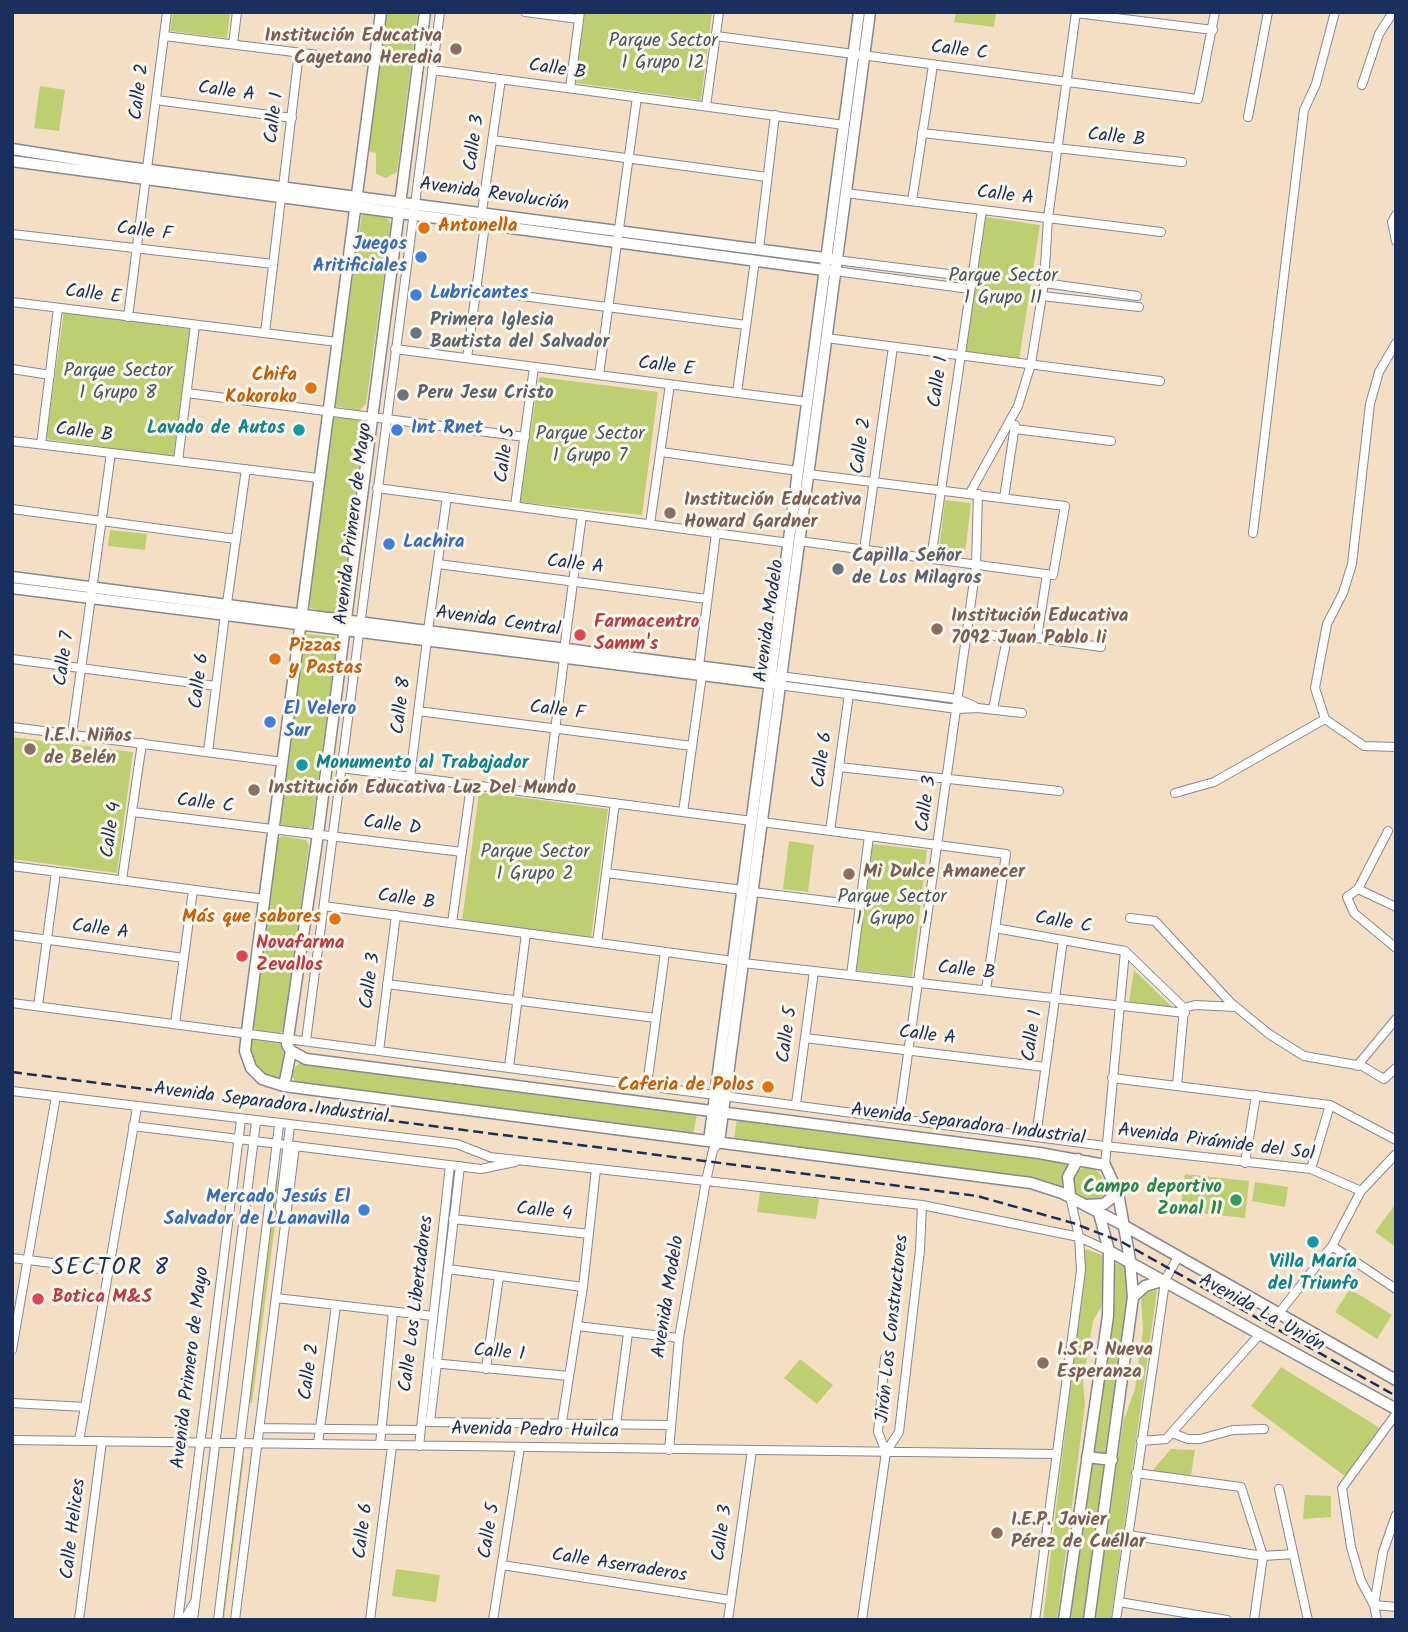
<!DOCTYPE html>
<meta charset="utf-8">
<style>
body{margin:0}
#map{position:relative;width:1408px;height:1632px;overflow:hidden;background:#f5dfc4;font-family:Kalam,sans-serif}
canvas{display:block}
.frame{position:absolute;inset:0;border:14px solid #1b2f5e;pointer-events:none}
</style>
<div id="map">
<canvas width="1408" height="1632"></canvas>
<div class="frame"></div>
</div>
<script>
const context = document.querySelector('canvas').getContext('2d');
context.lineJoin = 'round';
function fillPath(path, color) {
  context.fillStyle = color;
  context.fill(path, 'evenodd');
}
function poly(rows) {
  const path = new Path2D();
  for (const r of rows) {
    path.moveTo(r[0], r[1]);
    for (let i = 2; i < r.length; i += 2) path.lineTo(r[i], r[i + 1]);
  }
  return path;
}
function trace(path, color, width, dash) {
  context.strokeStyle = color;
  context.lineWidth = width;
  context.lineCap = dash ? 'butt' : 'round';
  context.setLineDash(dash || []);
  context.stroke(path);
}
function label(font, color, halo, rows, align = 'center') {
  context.font = font + ' Kalam,sans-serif';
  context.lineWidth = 6;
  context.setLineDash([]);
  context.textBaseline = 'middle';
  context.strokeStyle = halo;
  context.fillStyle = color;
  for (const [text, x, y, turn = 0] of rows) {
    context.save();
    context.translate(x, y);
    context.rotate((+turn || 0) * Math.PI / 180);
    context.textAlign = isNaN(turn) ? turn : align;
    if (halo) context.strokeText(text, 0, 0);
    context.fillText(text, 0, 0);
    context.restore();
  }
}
const green = poly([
 [173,12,230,12,227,38,170,31],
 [384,12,418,12,397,172,386,178,376,174,376,153,368,151],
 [585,12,712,12,701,100,576,83],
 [956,12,996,12,994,27,954,22],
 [40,86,65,90,59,131,34,128],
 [362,214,387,217,391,224,366,404,359,411,334,406],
 [986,217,1040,225,1019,360,965,352],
 [64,311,190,329,174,457,46,439],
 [539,377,658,392,642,515,520,502],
 [336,417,359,420,364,427,341,606,336,613,331,614,308,607,332,419],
 [945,500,971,503,965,554,939,551],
 [110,530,147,534,145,550,108,546],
 [307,634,335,637,337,642,312,826,307,831,283,827,279,821,304,635],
 [12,737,133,752,117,873,12,859],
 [479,792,608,809,591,938,462,921],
 [283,836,306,840,309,845,284,1030,278,1034,256,1031,252,1023,277,839],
 [789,841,814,845,808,892,783,889],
 [872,844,927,850,912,977,856,970],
 [1134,970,1174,1009,1129,1002],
 [248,1036,285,1040,287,1053,282,1083,272,1082,252,1065],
 [300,1062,697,1114,693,1135,387,1095,295,1082,291,1072],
 [737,1118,1010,1156,1068,1163,1061,1189,1037,1179,1005,1174,734,1140],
 [279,1157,276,1217,252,1403,246,1403],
 [1084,1167,1095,1169,1101,1175,1109,1195,1090,1201,1076,1196,1071,1182,1076,1172],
 [1185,1174,1249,1181,1245,1218,1180,1211],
 [1255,1182,1288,1187,1285,1207,1252,1201],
 [760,1192,819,1199,816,1219,757,1212],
 [1396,1203,1396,1247,1375,1232],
 [1086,1249,1102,1255,1107,1277,1101,1307,1093,1321,1083,1380,1085,1405,1057,1620,1043,1620,1084,1272,1083,1254],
 [1115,1263,1132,1268,1085,1620,1065,1620],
 [1350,1289,1392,1315,1377,1339,1335,1312],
 [1157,1290,1111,1620,1095,1620,1123,1422,1135,1389,1143,1330,1141,1299,1146,1292],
 [800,1359,833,1385,817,1404,784,1378],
 [1281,1367,1380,1428,1346,1477,1251,1406],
 [1171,1449,1195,1450,1191,1475,1152,1471],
 [240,1457,244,1457,224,1620,220,1620],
 [1305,1495,1331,1496,1331,1517,1303,1519],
 [396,1569,440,1575,436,1602,392,1596]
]);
const street = poly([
 [525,12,579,19],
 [1076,13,1213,30],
 [164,36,375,62],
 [716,36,1198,99,1215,12],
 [233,44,237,12],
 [432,70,844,125],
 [1362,85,1379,34,1393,12],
 [570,88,580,12],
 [156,100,292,118],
 [706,106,719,12],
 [1248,117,1268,12],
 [922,133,1182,162],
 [492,140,767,177],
 [283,187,299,52],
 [845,193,1161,232],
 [912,201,933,65],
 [482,211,501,79],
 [1396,215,1392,222,1396,241],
 [12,234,273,264],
 [759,249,775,115],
 [836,260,972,277],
 [835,271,970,289],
 [1044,283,1137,296],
 [476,290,746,325],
 [1042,296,1139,307],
 [12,302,337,342],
 [128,317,167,12],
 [265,333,281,198],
 [826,338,1160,381],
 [1396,343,1379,372,1370,404,1352,564,1343,593,1327,624,1315,688,1325,719,1364,746,1396,747],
 [395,349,808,402],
 [467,358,485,224],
 [12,369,50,375],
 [599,375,637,97],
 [187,393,525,437],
 [737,393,755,260],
 [1015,429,1111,441],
 [12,441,318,478],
 [41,444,58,308],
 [661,452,798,471],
 [178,461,195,325],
 [377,488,789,543],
 [970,493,1018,406,1031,364,1044,283,1048,218,1076,12],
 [1004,498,1015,425],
 [515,506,534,367],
 [12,509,236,539],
 [650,524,670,384],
 [1253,533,1304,110,1316,84,1335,12],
 [799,541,1053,575,1065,506,808,474],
 [864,550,893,347],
 [931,559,982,210],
 [438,564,707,599],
 [227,603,246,469],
 [428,630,447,497],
 [967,631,1007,638,1037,638,1101,647],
 [1037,638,1047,574],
 [564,650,582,515],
 [12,659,216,686],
 [699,666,716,533],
 [780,676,958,699,974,706],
 [779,685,957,709,978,708,1022,713],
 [993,709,1007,638],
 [418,711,692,746],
 [12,727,283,762],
 [72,734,111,453],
 [208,752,225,614],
 [839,767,1059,791],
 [341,768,752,821],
 [410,777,427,640],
 [1175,793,1214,782,1325,719],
 [547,795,564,659],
 [132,812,462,852],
 [683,812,702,675],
 [762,822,1006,854,986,990],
 [830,831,849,694],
 [12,866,264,899],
 [606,873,743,890],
 [122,880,142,743],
 [1358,889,1388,831],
 [753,892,859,905],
 [324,906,733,961],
 [1396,907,1358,889,1347,897,1354,913,1396,948],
 [1130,918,1155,921,1230,1002,1269,1034,1304,1056,1362,1066,1384,1079,1396,1068],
 [452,923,471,785],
 [995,928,1125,951],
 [12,935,184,958],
 [597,943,615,803],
 [1125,951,1184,1008,1177,1086],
 [743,963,1185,1013],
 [851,975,869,836],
 [387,984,656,1018],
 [12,1003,1105,1146,1311,1169,1361,1191],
 [38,1006,56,872],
 [1184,1008,1195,1005,1236,1007],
 [175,1024,193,890],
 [805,1038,1045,1067],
 [306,1041,440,12],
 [379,1051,396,915],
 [1357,1066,1396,1019],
 [509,1067,526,933],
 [1112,1078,1330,1105,1396,1140],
 [647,1085,665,952],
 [12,1091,457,1144,490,1157,922,1205,1079,1237,1109,1251],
 [796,1104,814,971],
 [899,1118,976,566,978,494],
 [133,1126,481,1169,515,1162],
 [1036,1137,1063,940],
 [1245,1163,1256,1095],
 [1105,1165,1125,951],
 [1311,1169,1330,1105],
 [283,1219,280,1208,290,1126],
 [453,1219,589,1234],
 [1332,1246,1396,1289],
 [12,1258,108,1270],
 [448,1269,583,1287],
 [276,1298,433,1316],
 [1279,1313,1332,1246,1361,1191,1396,1154],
 [577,1326,679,1338],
 [12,1350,56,1096],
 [885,1358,878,1432,886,1452],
 [432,1363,569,1376],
 [486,1369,499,1276],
 [12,1403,85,1407],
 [428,1422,669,1425],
 [430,1422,460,1166],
 [562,1422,583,1287,596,1169],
 [616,1425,628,1333],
 [259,1428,419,1430],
 [1172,1433,1188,1439,1200,1439,1233,1430,1264,1429],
 [12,1440,1057,1454],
 [79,1441,137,1107],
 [1141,1441,1166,1439,1260,1334],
 [318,1444,336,1305],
 [380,1445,393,1312],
 [419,1446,450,1165],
 [669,1450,679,1338,706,1181,713,1150,719,1142],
 [1136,1473,1241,1487,1263,1556,1254,1620],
 [1279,1489,1308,1620],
 [1128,1535,1263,1556,1293,1554],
 [502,1565,730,1600],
 [1119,1602,1227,1620],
 [1374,1605,1361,1581,1351,1547,1342,1488,1396,1414],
 [1374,1605,1396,1607],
 [79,1620,102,1441],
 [178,1620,241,1120],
 [184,1620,194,1603],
 [193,1620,256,1122],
 [218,1620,279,1125],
 [235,1620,295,1146],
 [370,1620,392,1446],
 [493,1620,520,1447],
 [728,1620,752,1450],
 [862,1620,886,1452,899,1432,920,1250,922,1205],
 [1035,1620,1081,1270,1079,1237,1070,1196],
 [1116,1620,1163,1296,1165,1280,1178,1257],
 [1377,1620,1374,1605,1383,1552,1396,1515]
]);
const secondary = poly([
 [381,12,248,1023,245,1051,251,1068,262,1079,284,1086,1031,1183,1062,1193,1123,1225,1396,1380],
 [425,12,318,834,287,1045,291,1051,306,1059,1039,1153,1105,1165,1118,1193,1130,1260,1133,1297,1089,1620],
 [12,149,119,166,832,259],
 [12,161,832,271],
 [12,577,774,676],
 [12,588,773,684],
 [284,1086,291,1051],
 [709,1141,859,12],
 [719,1142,870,12],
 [1070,1196,1068,1177,1078,1159],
 [1087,1205,1104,1204,1118,1193],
 [1109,1251,1396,1409],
 [1133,1297,1145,1286,1165,1280],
 [1087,1457,1112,1460],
 [1064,1620,1108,1316,1109,1251,1099,1213]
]);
const rail = poly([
 [12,1072,977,1196,1073,1223,1122,1242,1396,1396]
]);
const markers = [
 [456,49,7,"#8d6e63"],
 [424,228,7,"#e8710a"],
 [421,257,7,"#3f7fe0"],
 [416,295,7,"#3f7fe0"],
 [416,333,7,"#6b7280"],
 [311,388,7,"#e8710a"],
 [403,395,7,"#6b7280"],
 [299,430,7,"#0f9aa8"],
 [397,430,7,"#3f7fe0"],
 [670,513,7,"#8d6e63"],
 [389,544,7,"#3f7fe0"],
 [838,569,7,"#6b7280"],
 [937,629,7,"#8d6e63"],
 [580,635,7,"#e0444e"],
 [275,659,7,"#e8710a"],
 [270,722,7,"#3f7fe0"],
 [30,749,7,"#8d6e63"],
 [302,765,7,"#0f9aa8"],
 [254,790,7,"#8d6e63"],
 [849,874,7,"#8d6e63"],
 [335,919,7,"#e8710a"],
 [242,956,7,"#e0444e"],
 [768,1087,7,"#e8710a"],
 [1236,1200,7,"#2e9e5b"],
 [364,1210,7,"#3f7fe0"],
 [1313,1242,7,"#0f9aa8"],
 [38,1299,7,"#e0444e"],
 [1043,1363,7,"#8d6e63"],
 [997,1533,7,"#8d6e63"]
];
const educationNames = [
 ["Institución Educativa",442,38,"right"],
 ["Cayetano Heredia",442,60,"right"],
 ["Institución Educativa",684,502],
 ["Howard Gardner",684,524],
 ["Institución Educativa",951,618],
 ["7092 Juan Pablo Ii",951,640],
 ["I.E.I. Niños",44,738],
 ["de Belén",44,760],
 ["Institución Educativa Luz Del Mundo",268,790],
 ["Mi Dulce Amanecer",863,874],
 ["I.S.P. Nueva",1057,1352],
 ["Esperanza",1057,1374],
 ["I.E.P. Javier",1011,1522],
 ["Pérez de Cuéllar",1011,1544]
];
const parkNames = [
 ["Parque Sector",663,43],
 ["1 Grupo 12",663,65],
 ["Parque Sector",1003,278],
 ["1 Grupo 11",1003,300],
 ["Parque Sector",118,373],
 ["1 Grupo 8",118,395],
 ["Parque Sector",590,436],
 ["1 Grupo 7",590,458],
 ["Parque Sector",535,854],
 ["1 Grupo 2",535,876],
 ["Parque Sector",892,899],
 ["1 Grupo 1",892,921]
];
const streetNames = [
 ["Calle C",959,52,7],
 ["Calle B",557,71,8],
 ["Calle 2",141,92,-83],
 ["Calle A",226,93,8],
 ["Calle 1",276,118,-83],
 ["Calle B",1116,139,6],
 ["Calle 3",476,143,-82],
 ["Avenida Revolución",494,196,8],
 ["Calle A",1005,197,7],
 ["Calle F",144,233,7],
 ["Calle E",93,296,7],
 ["Calle E",666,368,7],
 ["Calle 1",940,382,-82],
 ["Calle B",84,434,7],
 ["Calle 2",863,446,-82],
 ["Calle 5",507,455,-82],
 ["Avenida Primero de Mayo",355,524,-83],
 ["Calle A",575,566,7],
 ["Avenida Modelo",771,621,-82],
 ["Avenida Central",498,623,8],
 ["Calle 7",66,659,-82],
 ["Calle 6",201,681,-83],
 ["Calle 8",403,706,-83],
 ["Calle F",557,712,7],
 ["Calle 6",824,760,-82],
 ["Calle 3",928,804,-82],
 ["Calle C",205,805,7],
 ["Calle D",392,827,7],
 ["Calle 4",113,830,-82],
 ["Calle B",406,901,8],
 ["Calle C",1063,924,10],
 ["Calle A",100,931,8],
 ["Calle B",966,972,6],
 ["Calle 3",372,981,-82],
 ["Calle 5",789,1035,-82],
 ["Calle 1",1034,1036,-82],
 ["Calle A",927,1037,7],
 ["Avenida Separadora Industrial",271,1105,7],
 ["Avenida Separadora Industrial",968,1126,7],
 ["Avenida Pirámide del Sol",1216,1144,7],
 ["Calle 4",544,1213,6],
 ["Avenida Modelo",670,1297,-81],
 ["Calle Los Libertadores",418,1304,-83],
 ["Avenida La Unión",1261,1314,29],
 ["Jirón Los Constructores",894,1329,-84],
 ["Calle 1",499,1354,5],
 ["Avenida Primero de Mayo",192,1368,-83],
 ["Calle 2",311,1372,-82],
 ["Avenida Pedro Huilca",535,1432,1],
 ["Calle Helices",75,1529,-83],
 ["Calle 6",365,1531,-83],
 ["Calle 5",491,1531,-81],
 ["Calle 3",724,1533,-82],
 ["Calle Aserraderos",619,1567,9]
];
const foodNames = [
 ["Antonella",438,228,"left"],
 ["Chifa",297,377],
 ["Kokoroko",297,399],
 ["Pizzas",289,648,"left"],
 ["y Pastas",289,670,"left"],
 ["Más que sabores",321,919],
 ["Caferia de Polos",754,1087]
];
const shopNames = [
 ["Juegos",407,246,"right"],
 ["Aritificiales",407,268,"right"],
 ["Lubricantes",430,295],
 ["Int Rnet",411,430],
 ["Lachira",403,544],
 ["El Velero",284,711],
 ["Sur",284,733],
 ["Mercado Jesús El",350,1199,"right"],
 ["Salvador de LLanavilla",350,1221,"right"]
];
const worshipNames = [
 ["Primera Iglesia",430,322],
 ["Bautista del Salvador",430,344],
 ["Peru Jesu Cristo",417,395],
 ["Capilla Señor",852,558],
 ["de Los Milagros",852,580]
];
const cultureNames = [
 ["Lavado de Autos",285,430],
 ["Monumento al Trabajador",316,765,"left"],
 ["Villa María",1313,1264,"center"],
 ["del Triunfo",1313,1286,"center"]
];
const healthNames = [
 ["Farmacentro",594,624],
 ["Samm's",594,646],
 ["Novafarma",256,945],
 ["Zevallos",256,967],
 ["Botica M&S",52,1299]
];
const leisureNames = [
 ["Campo deportivo",1222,1189],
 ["Zonal 11",1222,1211]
];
const quarterNames = [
 ["SECTOR 8",111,1270]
];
fillPath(green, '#becf72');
trace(street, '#888791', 10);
trace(secondary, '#888791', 13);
trace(street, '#fff', 8);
trace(secondary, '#fff', 10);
trace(rail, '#1b2f5e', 2.5, [10, 5]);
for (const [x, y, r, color] of markers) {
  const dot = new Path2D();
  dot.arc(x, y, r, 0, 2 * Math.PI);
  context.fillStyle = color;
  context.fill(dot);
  trace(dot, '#fbf7ec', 2.5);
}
label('bold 19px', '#785e54', '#fbf7ec', educationNames, 'left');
label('19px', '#445763', '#fbf7ec', parkNames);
label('19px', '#1b2f5e', '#fbf7ec', streetNames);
label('bold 19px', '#c56008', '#fbf7ec', foodNames, 'right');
label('bold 19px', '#366cbe', '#fbf7ec', shopNames, 'left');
label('bold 19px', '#5b616d', '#fbf7ec', worshipNames, 'left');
label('bold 19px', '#0d838f', '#fbf7ec', cultureNames, 'right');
label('bold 19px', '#be3a42', '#fbf7ec', healthNames, 'left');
label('bold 19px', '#27864d', '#fbf7ec', leisureNames, 'right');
context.letterSpacing = '2px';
label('23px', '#1b2f5e', '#fbf7ec', quarterNames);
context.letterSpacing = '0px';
</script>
